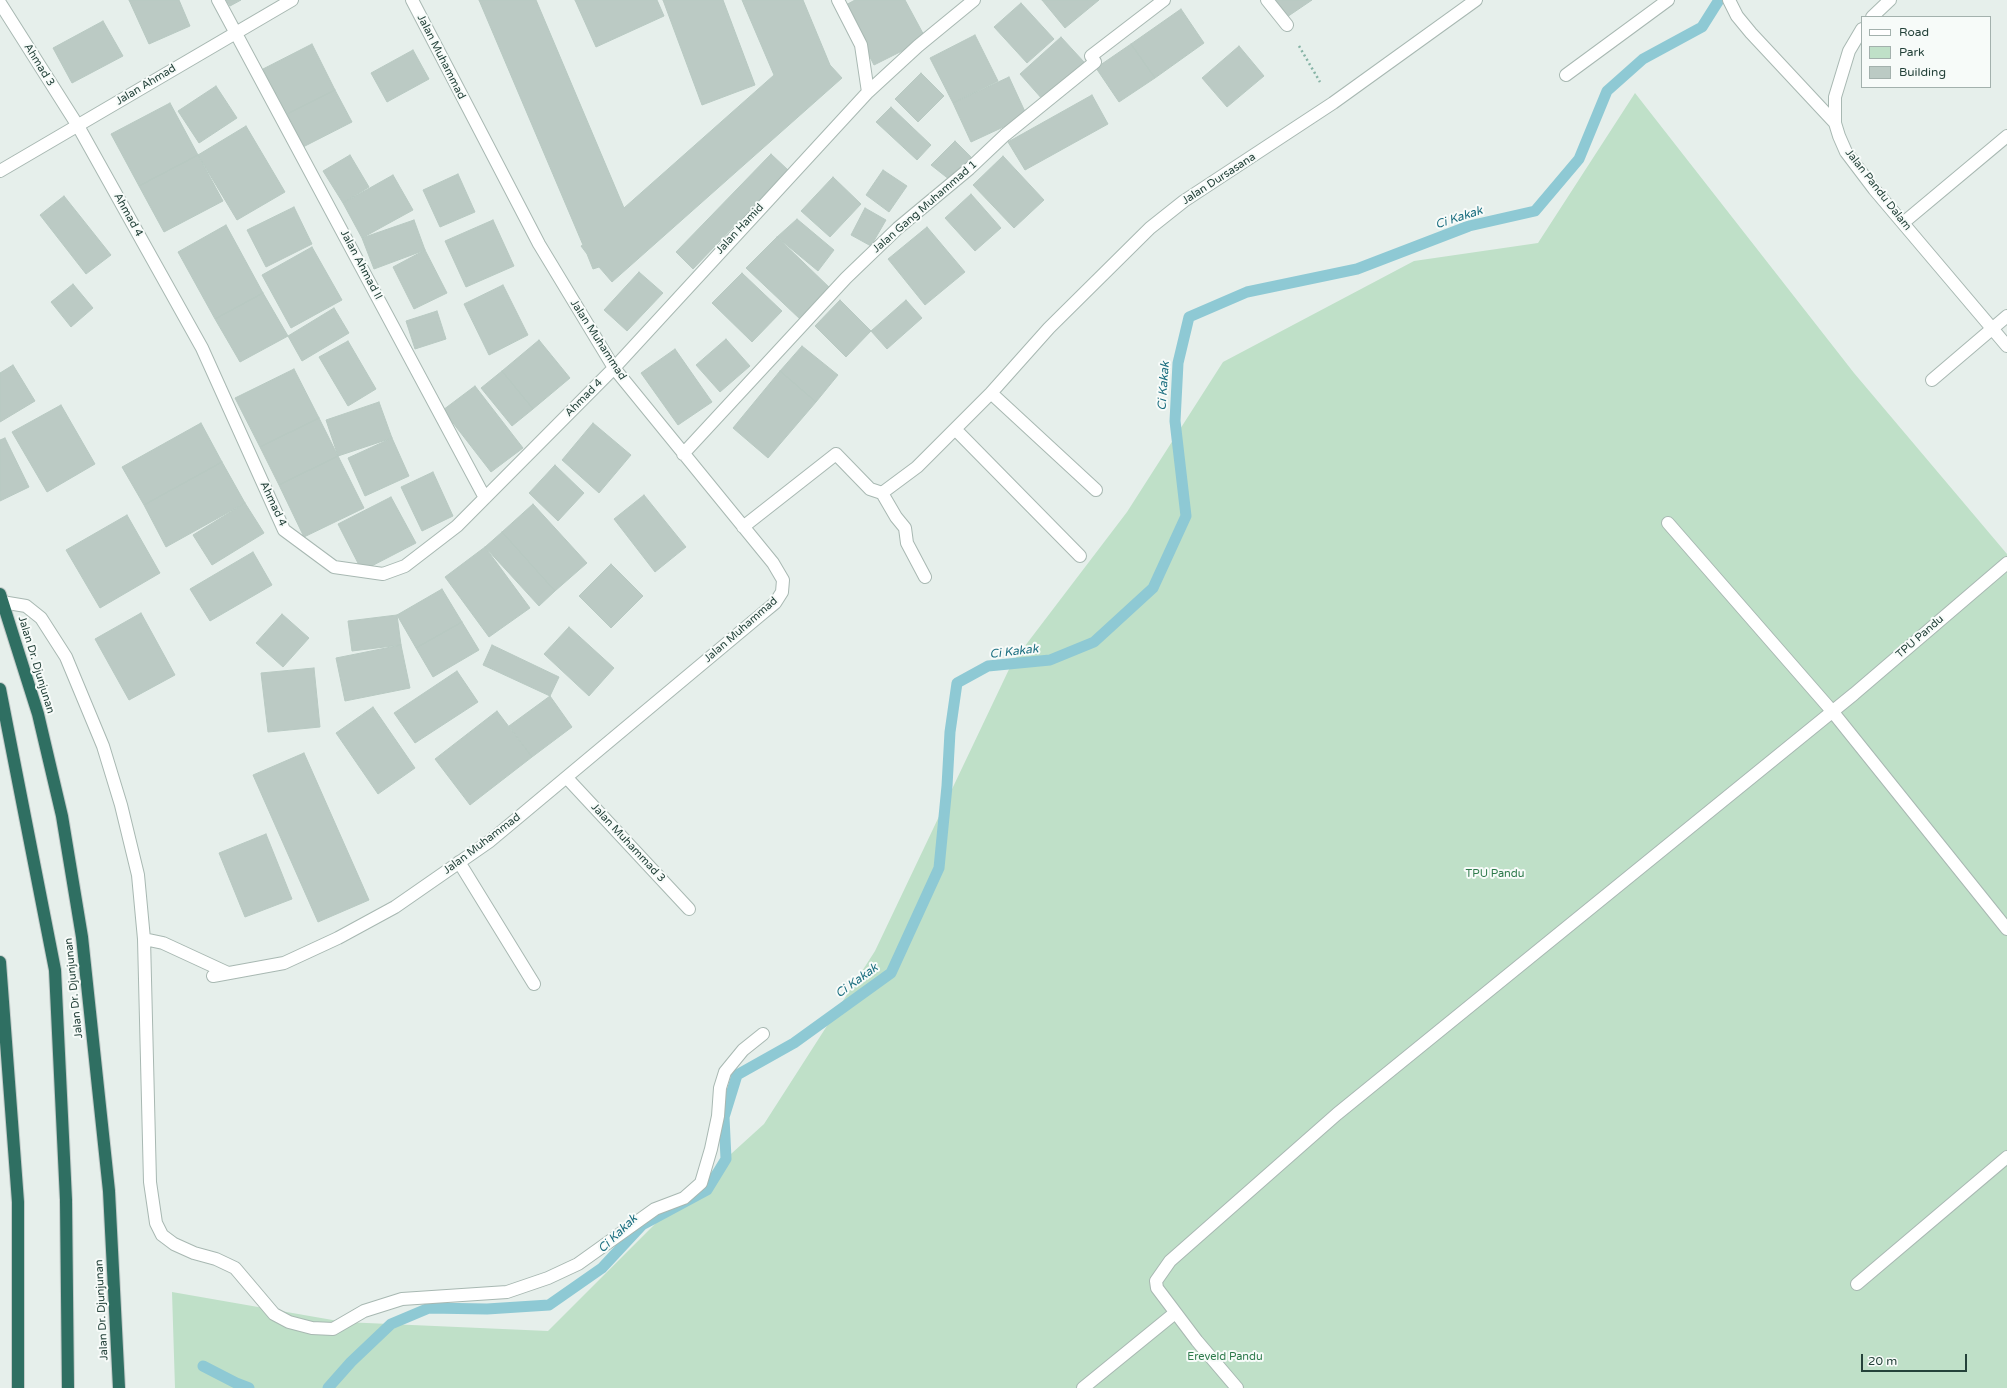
<!DOCTYPE html>
<style>
body{margin:0}
#map{position:relative;width:2007px;height:1388px;overflow:hidden;background:#e6efeb;font-family:"Varela Round",sans-serif}
canvas{display:block}
.legend{position:absolute;left:1861px;top:16px;width:130px;height:72px;box-sizing:border-box;background:#f7fbf9;border:1px solid #a3b1ad;margin:0;padding:5px 7px;list-style:none;font-size:12px;color:#24423a}
.legend li{display:flex;align-items:center;gap:8px;height:20px}
.legend b{width:20px;border:1px solid #a3b1ad}
.scale{position:absolute;left:1861px;top:1354px;width:106px;height:18px;box-sizing:border-box;border:2px solid #24423a;border-top:0;padding-left:5px;font-size:12px;line-height:14px;white-space:nowrap;color:#24423a;-webkit-text-stroke:3px #f7fbf9;paint-order:stroke}
</style>
<div id="map">
<canvas width="2007" height="1388"></canvas>
<ul class="legend">
<li><b style="height:5px;background:#fff"></b>Road</li>
<li><b style="height:11px;background:#bfe0c8"></b>Park</li>
<li><b style="height:11px;background:#bbcac4"></b>Building</li>
</ul>
<div class="scale">20 m</div>
</div>
<script>
const context = document.querySelector('canvas').getContext('2d');
context.lineJoin = 'round';
function fillPath(path, color) {
  context.fillStyle = color;
  context.fill(path, 'evenodd');
}
function poly(rows) {
  const path = new Path2D();
  for (const r of rows) {
    path.moveTo(r[0], r[1]);
    for (let i = 2; i < r.length; i += 2) path.lineTo(r[i], r[i + 1]);
  }
  return path;
}
function trace(path, color, width, dash) {
  context.strokeStyle = color;
  context.lineWidth = width;
  context.lineCap = dash ? 'butt' : 'round';
  context.setLineDash(dash || []);
  context.stroke(path);
}
function label(font, color, halo, rows, align = 'center') {
  context.font = font + ' "Varela Round",sans-serif';
  context.lineWidth = 4;
  context.setLineDash([]);
  context.textBaseline = 'middle';
  context.strokeStyle = halo;
  context.fillStyle = color;
  for (const [text, x, y, turn = 0] of rows) {
    context.save();
    context.translate(x, y);
    context.rotate((+turn || 0) * Math.PI / 180);
    context.textAlign = isNaN(turn) ? turn : align;
    if (halo) context.strokeText(text, 0, 0);
    context.fillText(text, 0, 0);
    context.restore();
  }
}
const green = poly([
 [1635,93,1854,373,2007,554,2007,1388,175,1388,172,1292,344,1322,548,1331,667,1212,764,1124,875,951,1012,663,1127,512,1223,362,1414,261,1538,243]
]);
const stream = poly([
 [203,1366,236,1383,249,1388],
 [328,1388,351,1362,391,1324,429,1308,487,1309,549,1305,602,1268,642,1225,707,1190,726,1159,724,1117,737,1075,794,1043,891,973,939,868,947,786,950,732,957,683,988,666,1050,660,1094,642,1153,588,1186,516,1175,421,1178,363,1189,317,1247,292,1357,269,1469,226,1535,211,1579,159,1607,91,1643,59,1702,27,1719,0]
]);
const building = poly([
 [129,0,179,0,190,26,149,44,129,0],
 [226,0,241,0,230,6,226,0],
 [479,0,536,0,624,208,774,75,742,0,803,0,830,65,842,78,612,282,599,267,593,269,587,254,581,246,583,245,479,0],
 [575,0,657,0,664,16,596,47,575,0],
 [663,0,723,0,755,85,702,105,663,0],
 [855,0,905,0,926,39,874,65,844,6,855,0],
 [1042,0,1099,0,1065,28,1042,0],
 [1270,0,1312,0,1284,19,1270,0],
 [1021,3,1054,39,1027,63,994,27,1021,3],
 [1181,9,1204,43,1155,78,1131,44,1181,9],
 [103,21,123,56,72,83,53,48,103,21],
 [975,35,998,81,953,103,930,58,975,35],
 [1061,37,1084,62,1043,100,1020,74,1061,37],
 [312,44,335,90,287,114,263,69,312,44],
 [1131,44,1155,78,1119,102,1096,68,1131,44],
 [1239,46,1264,76,1227,107,1202,78,1239,46],
 [413,50,429,79,387,102,371,73,413,50],
 [921,73,944,96,918,122,895,99,921,73],
 [1009,77,1027,116,971,142,953,103,1009,77],
 [216,86,237,118,199,143,178,111,216,86],
 [335,90,352,122,303,147,287,114,335,90],
 [1092,95,1108,124,1025,170,1008,142,1092,95],
 [170,103,198,155,139,186,111,134,170,103],
 [891,107,931,145,917,160,876,122,891,107],
 [246,126,285,192,237,220,198,155,246,126],
 [955,141,975,161,950,180,931,165,955,141],
 [771,154,788,170,693,269,676,252,771,154],
 [198,155,223,201,164,232,139,186,198,155],
 [350,155,369,187,343,203,323,171,350,155],
 [1003,156,1044,200,1014,228,973,185,1003,156],
 [883,170,907,186,889,212,866,195,883,170],
 [458,174,475,212,440,227,423,190,458,174],
 [393,175,413,210,362,238,343,203,393,175],
 [833,177,861,204,830,237,801,211,833,177],
 [971,194,1001,228,975,251,945,218,971,194],
 [64,196,111,255,86,274,40,215,64,196],
 [294,207,312,244,266,267,247,230,294,207],
 [865,208,886,220,871,246,851,235,865,208],
 [797,219,834,250,818,271,777,237,797,219],
 [414,220,425,250,374,269,362,238,414,220],
 [493,220,514,266,466,287,445,241,493,220],
 [226,225,263,293,215,319,178,252,226,225],
 [927,227,965,272,925,305,888,259,927,227],
 [777,237,831,289,801,320,746,268,777,237],
 [312,247,342,300,291,328,262,275,312,247],
 [425,250,447,293,414,309,393,267,425,250],
 [639,272,663,293,627,331,604,310,639,272],
 [742,273,782,311,752,342,712,303,742,273],
 [73,284,93,308,71,327,51,302,73,284],
 [503,285,528,335,489,355,464,304,503,285],
 [263,293,288,336,240,362,215,319,263,293],
 [840,300,871,331,846,357,815,326,840,300],
 [906,300,922,318,887,349,871,331,906,300],
 [334,308,349,333,302,361,288,336,334,308],
 [437,311,446,339,415,349,406,321,437,311],
 [726,339,750,366,720,392,696,365,726,339],
 [539,340,570,378,533,409,502,371,539,340],
 [348,341,376,389,348,406,319,357,348,341],
 [802,346,838,375,816,402,780,371,802,346],
 [675,349,712,402,678,425,641,373,675,349],
 [13,365,35,401,0,422,0,373,13,365],
 [294,369,319,418,260,447,235,398,294,369],
 [502,371,533,409,512,426,481,388,502,371],
 [780,371,816,402,768,458,733,428,780,371],
 [475,386,523,448,491,472,443,410,475,386],
 [379,402,392,438,338,456,326,420,379,402],
 [61,405,95,464,47,492,12,432,61,405],
 [319,418,338,456,279,485,260,447,319,418],
 [201,423,222,462,144,505,122,467,201,423],
 [593,423,631,455,599,493,562,460,593,423],
 [5,438,29,487,0,501,0,440,5,438],
 [392,438,409,476,365,496,348,458,392,438],
 [338,456,364,508,304,537,279,485,338,456],
 [222,462,245,503,166,547,144,505,222,462],
 [555,465,584,493,558,521,529,493,555,465],
 [433,472,453,516,422,531,401,487,433,472],
 [644,495,686,547,655,572,614,519,644,495],
 [391,497,416,543,362,571,338,524,391,497],
 [245,503,264,533,212,565,193,535,245,503],
 [533,504,587,563,555,591,502,532,533,504],
 [127,515,160,573,100,608,66,550,127,515],
 [502,532,555,591,539,606,485,547,502,532],
 [485,547,530,608,489,637,445,577,485,547],
 [253,552,272,585,210,621,190,589,253,552],
 [611,564,643,596,611,628,579,596,611,564],
 [442,589,462,622,416,648,397,615,442,589],
 [141,613,175,675,129,700,95,639,141,613],
 [282,614,309,638,283,667,256,643,282,614],
 [397,615,401,645,352,651,348,621,397,615],
 [462,622,479,650,433,677,416,648,462,622],
 [569,627,614,668,589,696,544,654,569,627],
 [401,645,410,688,345,701,336,658,401,645],
 [492,645,559,677,550,696,483,665,492,645],
 [314,668,320,727,268,732,261,673,314,668],
 [457,671,478,702,415,743,394,713,457,671],
 [550,696,572,727,532,757,509,726,550,696],
 [373,707,415,768,378,794,336,733,373,707],
 [497,711,532,757,470,805,435,759,497,711],
 [304,753,369,900,318,922,253,775,304,753],
 [266,834,292,899,245,917,219,853,266,834]
]);
const path = poly([
 [1299,46,1320,82]
]);
const lane = poly([
 [1668,523,1832,711,2007,929],
 [1857,1284,2007,1157],
 [1083,1388,1175,1313],
 [1237,1388,1197,1341,1157,1288,1156,1281,1170,1261,1337,1114,1854,694,2007,563]
]);
const street = poly([
 [218,0,485,498],
 [838,0,861,45,868,92],
 [1267,0,1287,25],
 [1729,0,1737,16,1751,33,1835,123],
 [0,3,78,126,202,348,284,530,334,567,383,574,405,566,457,526,614,368,868,92,918,46,974,0],
 [1872,17,1890,0],
 [1862,29,1849,51,1835,97,1835,123,1839,136,1846,152,1874,189,2007,346],
 [1566,75,1668,0],
 [0,171,292,0],
 [1903,223,2007,136],
 [1932,380,2007,316],
 [991,393,1096,490],
 [955,429,1080,556],
 [683,454,846,278,898,228,969,169,1005,135,1095,62,1091,56,1164,0],
 [882,493,896,517,905,528,907,543,925,577],
 [743,527,836,454,870,489,882,493,917,467,991,393,1049,328,1150,228,1184,201,1333,103,1476,0],
 [2,602,26,606,41,618,66,657,103,746,121,805,138,875,144,939,163,943,228,973],
 [567,778,689,909],
 [459,862,534,984],
 [144,939,150,1182,156,1223,162,1235,174,1244,194,1253,216,1259,235,1268,274,1314,289,1322,312,1328,333,1329,364,1311,402,1299,507,1292,548,1278,578,1264,655,1209,684,1198,701,1183,711,1149,718,1116,720,1088,725,1072,743,1050,763,1034],
 [213,976,284,963,338,938,395,907,490,841,763,613,775,603,782,592,783,580,773,563,614,368,539,244,412,0]
]);
const highway = poly([
 [0,594,38,714,62,816,82,937,109,1191,119,1388],
 [0,689,55,970,66,1200,68,1388],
 [0,962,18,1202,18,1388]
]);
const streetNames = [
 ["Jalan Muhammad",441,57,63],
 ["Ahmad 3",39,65,58],
 ["Jalan Ahmad",146,85,-31],
 ["Jalan Dursasana",1219,179,-33],
 ["Jalan Pandu Dalam",1878,190,52],
 ["Jalan Gang Muhammad 1",925,207,-41],
 ["Ahmad 4",128,215,61],
 ["Jalan Hamid",740,229,-47],
 ["Jalan Ahmad II",361,265,62],
 ["Jalan Muhammad",598,340,57],
 ["Ahmad 4",584,398,-45],
 ["Ahmad 4",273,504,65],
 ["Jalan Muhammad",741,630,-41],
 ["TPU Pandu",1920,637,-41],
 ["Jalan Dr. Djunjunan",36,665,73],
 ["Jalan Muhammad 3",628,843,47],
 ["Jalan Muhammad",482,844,-37],
 ["Jalan Dr. Djunjunan",74,988,-96],
 ["Jalan Dr. Djunjunan",102,1310,-93]
];
const parkNames = [
 ["TPU Pandu",1495,874],
 ["Ereveld Pandu",1225,1357]
];
const waterNames = [
 ["Ci Kakak",1459,218,-18],
 ["Ci Kakak",1164,386,-86],
 ["Ci Kakak",1014,652,-7],
 ["Ci Kakak",857,981,-36],
 ["Ci Kakak",618,1234,-44]
];
fillPath(green, '#bfe0c8');
trace(stream, '#8ec9d4', 11);
fillPath(building, '#bbcac4');
trace(building, '#b8c9c2', 1);
trace(lane, '#a8b8b2', 14);
trace(street, '#a8b8b2', 14);
trace(highway, '#c2cac8', 14);
trace(path, '#86b3a5', 2.5, [2, 3]);
trace(lane, '#fff', 12);
trace(street, '#fff', 12);
trace(highway, '#2f6f62', 12);
label('11px', '#24423a', '#f7fbf9', streetNames);
label('11px', '#2d7a4b', '#f7fbf9', parkNames);
label('italic 12px', '#1c6f80', '#f7fbf9', waterNames);
</script>
